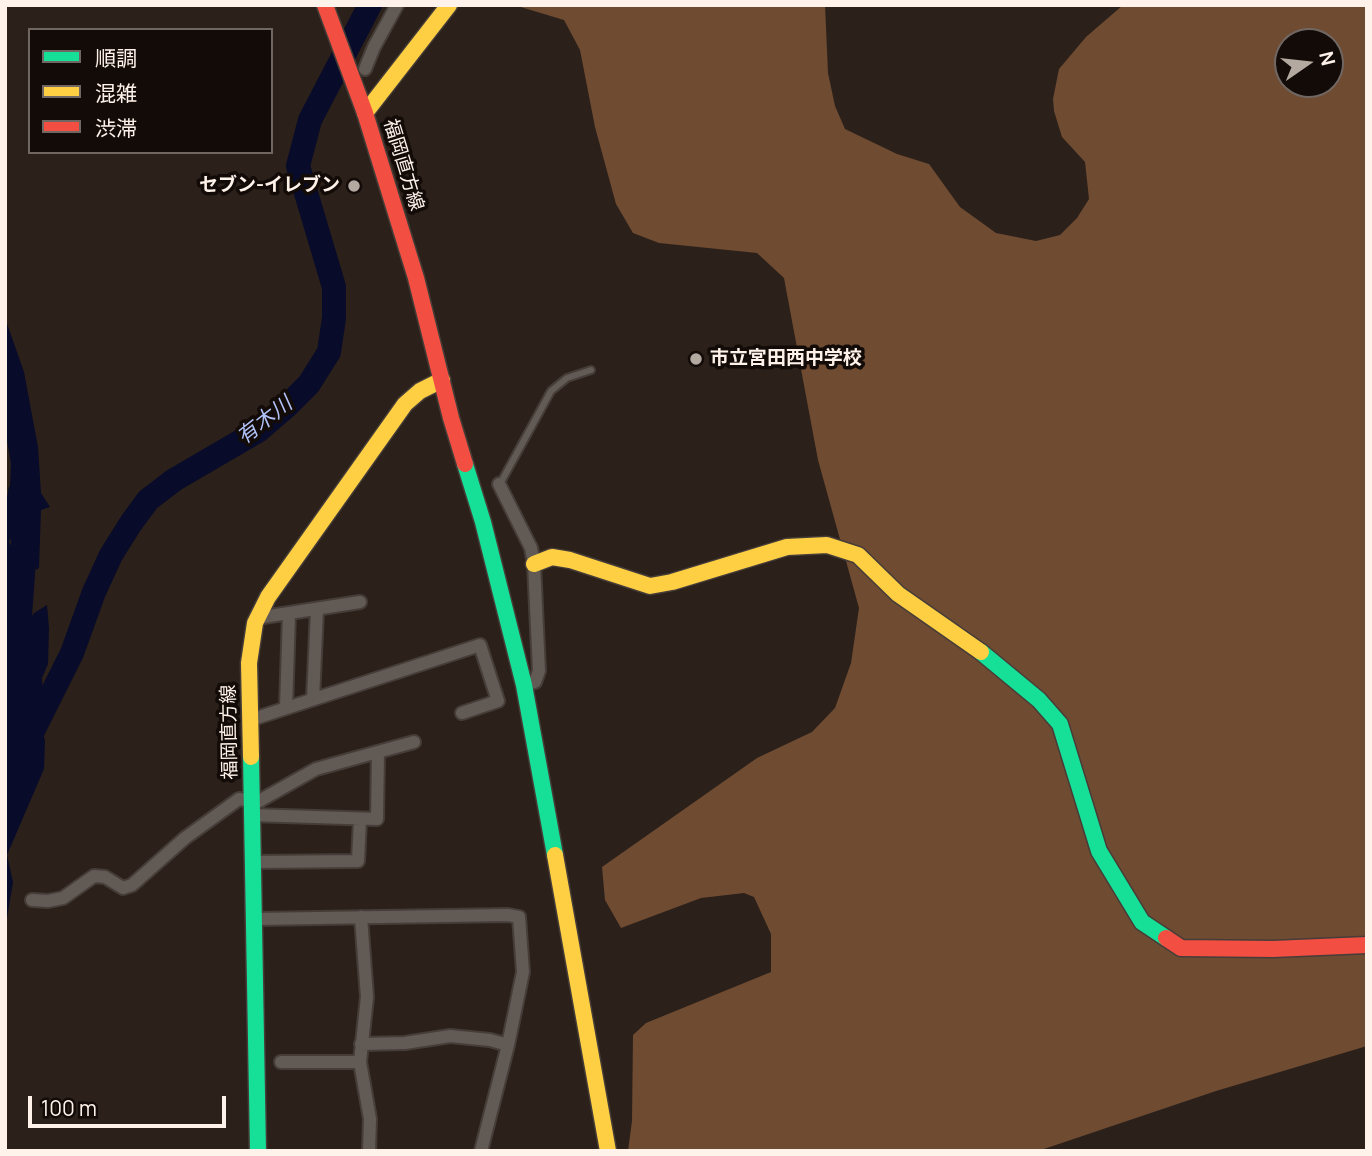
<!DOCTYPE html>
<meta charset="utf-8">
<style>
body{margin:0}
#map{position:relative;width:1372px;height:1156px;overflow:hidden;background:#2b211a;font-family:Manrope,"Noto Sans JP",sans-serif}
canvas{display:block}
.frame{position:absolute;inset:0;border:7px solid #fef2ea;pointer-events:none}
.legend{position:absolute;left:28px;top:28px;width:245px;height:126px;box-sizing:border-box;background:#130b07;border:2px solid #716762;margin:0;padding:9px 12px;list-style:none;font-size:21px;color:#fef2ea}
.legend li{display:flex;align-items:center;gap:14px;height:35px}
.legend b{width:35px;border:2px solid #716762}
.north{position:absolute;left:1274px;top:28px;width:70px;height:70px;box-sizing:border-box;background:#130b07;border:2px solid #716762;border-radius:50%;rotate:76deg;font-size:19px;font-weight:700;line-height:28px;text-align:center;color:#fef2ea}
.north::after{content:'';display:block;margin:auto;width:24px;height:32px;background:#b4a9a1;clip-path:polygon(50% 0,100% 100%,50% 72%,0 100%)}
.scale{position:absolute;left:28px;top:1096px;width:198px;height:32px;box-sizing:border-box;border:4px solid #fef2ea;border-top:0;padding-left:9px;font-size:21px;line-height:24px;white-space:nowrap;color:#fef2ea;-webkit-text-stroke:5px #130b07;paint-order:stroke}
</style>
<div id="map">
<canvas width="1372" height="1156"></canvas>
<div class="frame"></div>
<ul class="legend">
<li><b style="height:9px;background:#16e098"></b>順調</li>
<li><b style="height:9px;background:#ffcf43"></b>混雑</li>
<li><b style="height:9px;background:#f24e42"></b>渋滞</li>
</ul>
<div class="north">N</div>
<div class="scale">100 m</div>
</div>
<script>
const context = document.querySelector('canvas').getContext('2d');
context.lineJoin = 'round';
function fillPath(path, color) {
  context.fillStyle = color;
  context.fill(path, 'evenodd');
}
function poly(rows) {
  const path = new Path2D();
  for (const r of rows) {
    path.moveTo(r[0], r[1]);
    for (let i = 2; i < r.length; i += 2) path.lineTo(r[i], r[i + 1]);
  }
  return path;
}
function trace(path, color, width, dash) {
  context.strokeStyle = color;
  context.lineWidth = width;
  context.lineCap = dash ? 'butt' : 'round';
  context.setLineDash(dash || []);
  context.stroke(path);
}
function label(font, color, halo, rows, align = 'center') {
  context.font = font + ' Manrope,"Noto Sans JP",sans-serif';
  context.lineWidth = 7;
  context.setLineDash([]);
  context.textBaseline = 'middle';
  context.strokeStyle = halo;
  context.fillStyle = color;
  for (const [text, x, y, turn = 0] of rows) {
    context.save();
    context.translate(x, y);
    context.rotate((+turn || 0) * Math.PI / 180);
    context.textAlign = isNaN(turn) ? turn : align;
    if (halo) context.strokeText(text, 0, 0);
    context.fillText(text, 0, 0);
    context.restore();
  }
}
const forest = poly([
 [514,5,825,5,828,73,835,106,845,129,897,154,929,164,960,207,996,233,1036,241,1060,235,1077,218,1089,199,1085,162,1062,137,1054,111,1053,99,1059,69,1086,37,1123,5,1367,5,1367,1046,1216,1091,1038,1151,628,1151,632,1121,633,1035,646,1023,771,972,771,934,754,897,744,893,701,898,621,928,605,900,602,867,757,758,812,732,835,708,851,663,859,608,818,460,784,278,757,253,659,243,633,233,616,204,595,127,580,50,564,20],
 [1288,42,1330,42,1330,84,1288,84]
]);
const water = poly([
 [5,318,24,372,38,447,41,493,50,507,41,510,39,568,36,570,32,548,33,538,28,521,15,528,9,542,14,551,16,586,13,664,26,660,29,654,26,630,29,620,34,613,47,605,49,628,48,664,42,678,43,697,37,711,45,741,44,769,7,855,13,882,5,930,5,503,10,487,11,464,5,428]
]);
const river = poly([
 [14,697,24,561,20,492],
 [5,787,72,653,94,592,111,555,131,523,148,500,174,480,258,431,287,406,309,384,329,352,334,318,334,287,298,166,310,120,370,5]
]);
const lane = poly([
 [500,484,551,391,567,378,591,370]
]);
const street = poly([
 [365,69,374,47,397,5],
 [499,484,531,548,534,564,539,671,535,682,524,685],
 [257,618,360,602],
 [313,699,317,610],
 [286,708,289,614],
 [250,720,480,645,498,701,462,713],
 [252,805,316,769,414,742],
 [252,815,377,819,378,752],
 [254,862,358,861,360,819],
 [32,900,48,901,63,898,94,876,105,877,123,888,132,885,185,838,239,799,252,801],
 [361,917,367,997,360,1062,370,1119,369,1151],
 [255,919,508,915,519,917,523,972,508,1045,481,1151],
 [361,1044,405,1043,450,1036,490,1040,508,1045],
 [281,1062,360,1062]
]);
const fast = poly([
 [465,464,483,522,524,685,555,855],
 [981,652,1039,700,1060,724,1099,851,1142,922,1166,938],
 [251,757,258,1151]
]);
const slow = poly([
 [365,113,449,5],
 [534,564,552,557,570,560,650,586,672,582,787,547,827,545,858,555,898,594,981,652],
 [251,757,249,663,255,623,268,597,405,404,420,391,442,380],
 [555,855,608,1151]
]);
const jam = poly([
 [325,5,365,113,416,278,451,418,465,464],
 [1166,938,1181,948,1273,949,1367,945]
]);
const markers = [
 [354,186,7,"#b4a9a1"],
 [696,359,7,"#b4a9a1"]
];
const streetNames = [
 ["福岡直方線",403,165,73],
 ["福岡直方線",230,732,-91]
];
const poiNames = [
 ["セブン-イレブン",340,186],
 ["市立宮田西中学校",710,359,"left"]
];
const waterNames = [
 ["有木川",265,421,-38]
];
fillPath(forest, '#6f4b32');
fillPath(water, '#080b29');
trace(river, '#080b29', 24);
trace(lane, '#463d38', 10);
trace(street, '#463d38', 16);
trace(fast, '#463d38', 19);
trace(slow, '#463d38', 19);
trace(jam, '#463d38', 19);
trace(lane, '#615a55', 6);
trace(street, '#615a55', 12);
trace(fast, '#16e098', 16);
trace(slow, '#ffcf43', 16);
trace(jam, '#f24e42', 16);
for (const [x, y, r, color] of markers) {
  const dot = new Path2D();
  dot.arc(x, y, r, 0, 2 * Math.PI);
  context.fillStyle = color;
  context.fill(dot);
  trace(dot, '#130b07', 2.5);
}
label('19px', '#fef2ea', '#130b07', streetNames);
label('bold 19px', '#fef2ea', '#130b07', poiNames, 'right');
label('italic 21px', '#b0c2f7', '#130b07', waterNames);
</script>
